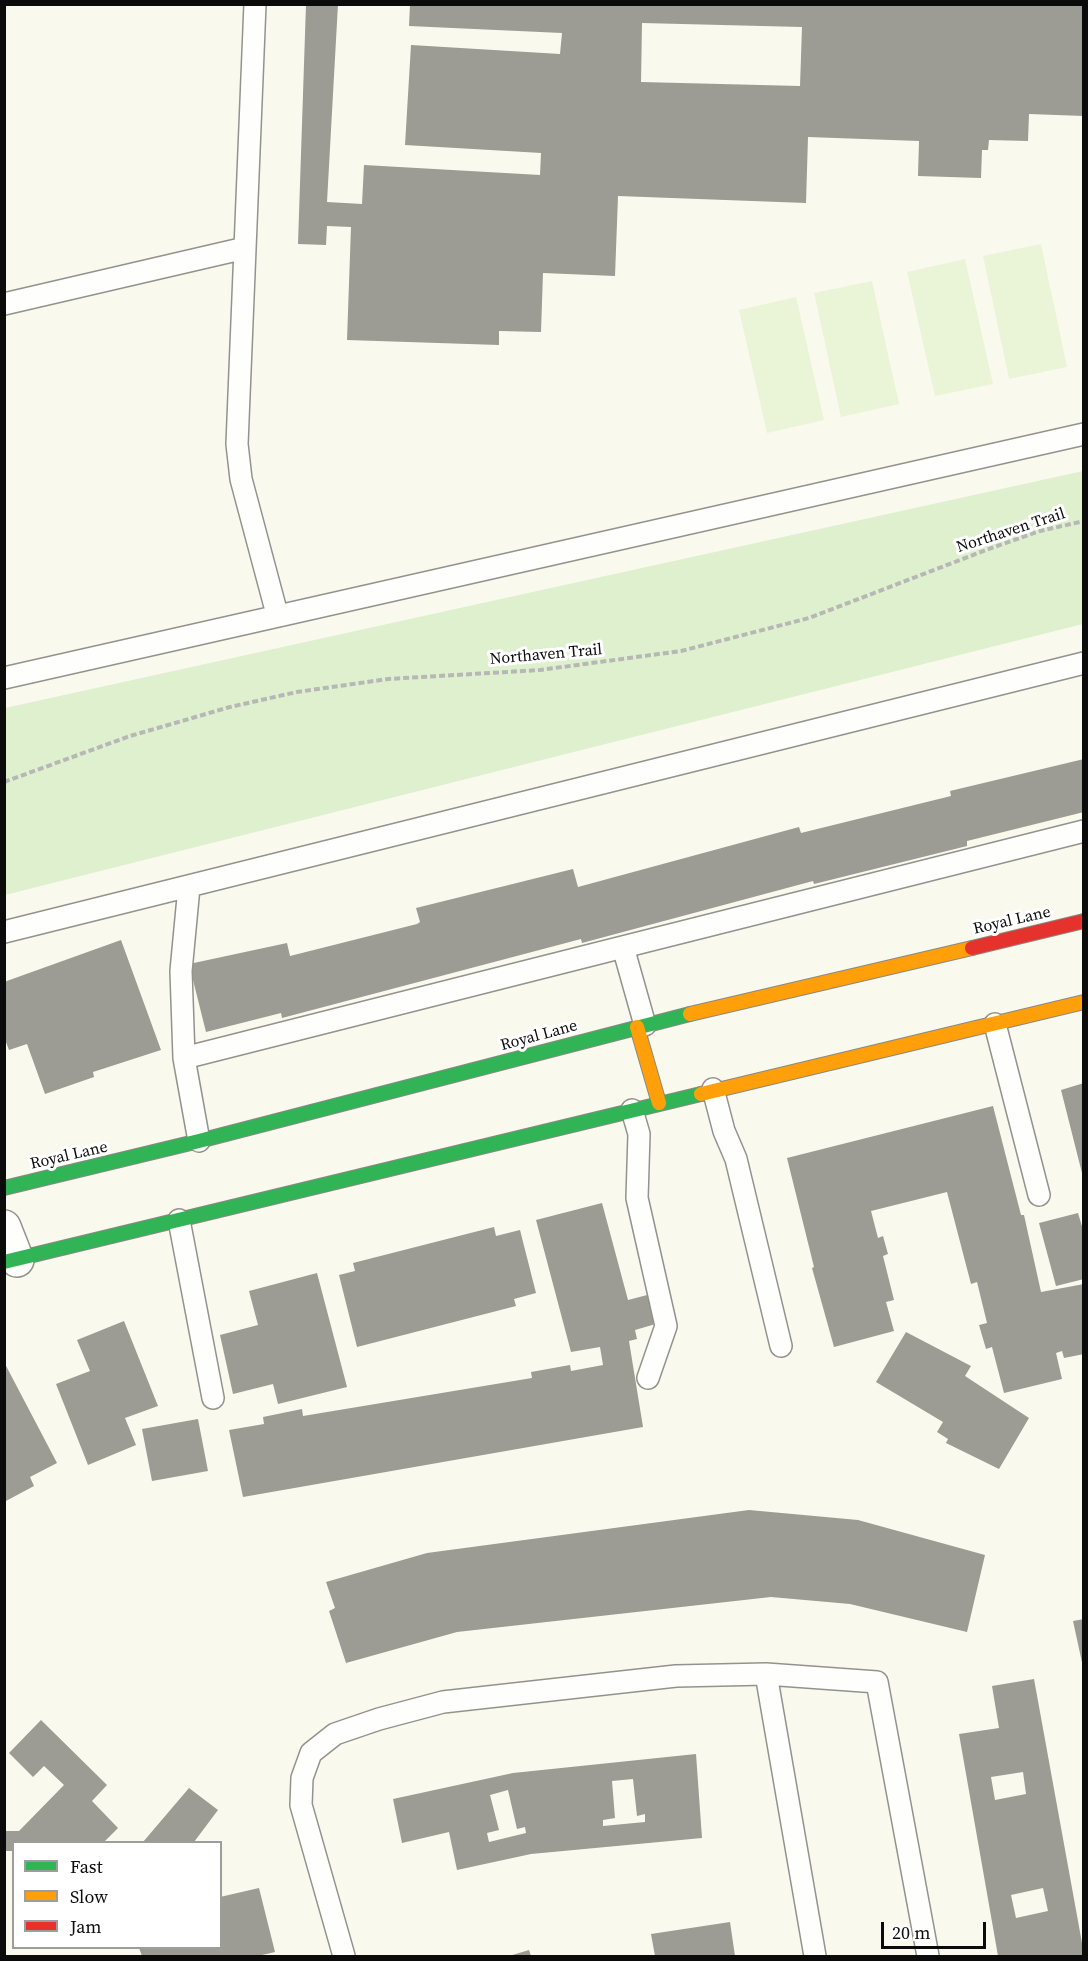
<!DOCTYPE html>
<style>
body{margin:0}
#map{position:relative;width:1088px;height:1961px;overflow:hidden;background:#faf9ee;font-family:"Source Serif 4",serif}
canvas{display:block}
.frame{position:absolute;inset:0;border:6px solid #0b0b0b;pointer-events:none}
.legend{position:absolute;left:12px;top:1841px;width:210px;height:108px;box-sizing:border-box;background:#fff;border:2px solid #9d9d9d;margin:0;padding:8px 10px;list-style:none;font-size:18px;color:#0b0b0b}
.legend li{display:flex;align-items:center;gap:12px;height:30px}
.legend b{width:30px;border:2px solid #9d9d9d}
.scale{position:absolute;left:881px;top:1922px;width:105px;height:27px;box-sizing:border-box;border:3px solid #0b0b0b;border-top:0;padding-left:8px;font-size:18px;line-height:21px;white-space:nowrap;color:#0b0b0b;-webkit-text-stroke:4px #fff;paint-order:stroke}
</style>
<div id="map">
<canvas width="1088" height="1961"></canvas>
<div class="frame"></div>
<ul class="legend">
<li><b style="height:8px;background:#30b455"></b>Fast</li>
<li><b style="height:8px;background:#ff9f0a"></b>Slow</li>
<li><b style="height:8px;background:#e5322d"></b>Jam</li>
</ul>
<div class="scale">20 m</div>
</div>
<script>
const context = document.querySelector('canvas').getContext('2d');
context.lineJoin = 'round';
function fillPath(path, color) {
  context.fillStyle = color;
  context.fill(path, 'evenodd');
}
function poly(rows) {
  const path = new Path2D();
  for (const r of rows) {
    path.moveTo(r[0], r[1]);
    for (let i = 2; i < r.length; i += 2) path.lineTo(r[i], r[i + 1]);
  }
  return path;
}
function trace(path, color, width, dash) {
  context.strokeStyle = color;
  context.lineWidth = width;
  context.lineCap = dash ? 'butt' : 'round';
  context.setLineDash(dash || []);
  context.stroke(path);
}
function label(font, color, halo, rows, align = 'center') {
  context.font = font + ' "Source Serif 4",serif';
  context.lineWidth = 6;
  context.setLineDash([]);
  context.textBaseline = 'middle';
  context.strokeStyle = halo;
  context.fillStyle = color;
  for (const [text, x, y, turn = 0] of rows) {
    context.save();
    context.translate(x, y);
    context.rotate((+turn || 0) * Math.PI / 180);
    context.textAlign = isNaN(turn) ? turn : align;
    if (halo) context.strokeText(text, 0, 0);
    context.fillText(text, 0, 0);
    context.restore();
  }
}
const green = poly([
 [1083,471,1083,624,5,895,5,708]
]);
const pitch = poly([
 [1041,244,1067,367,1009,379,983,256],
 [965,259,993,384,935,396,907,272],
 [872,281,899,404,841,417,814,293],
 [796,297,824,420,767,433,739,310]
]);
const building = poly([
 [306,4,338,4,327,202,362,204,364,165,540,175,541,153,405,145,411,45,560,54,562,33,409,26,410,4,1084,4,1084,116,1029,114,1028,141,989,140,988,150,982,150,981,178,918,176,919,141,808,137,806,203,618,196,615,276,543,273,541,332,499,331,499,345,347,340,351,227,327,226,326,245,298,244],
 [642,23,802,27,800,86,641,82],
 [1084,759,1084,812,967,841,967,846,814,884,813,881,582,943,581,939,282,1018,281,1013,206,1032,189,964,287,943,290,956,417,924,420,922,416,908,573,869,578,887,799,827,801,833,951,796,950,791],
 [121,940,161,1050,93,1072,94,1077,45,1094,27,1044,9,1050,4,1037,4,982],
 [1084,1083,1084,1176,1083,1177,1061,1090],
 [993,1106,1021,1215,1024,1215,1041,1292,1084,1284,1084,1354,1064,1358,1062,1351,1056,1353,1062,1379,1004,1393,992,1347,986,1349,979,1325,987,1323,977,1282,971,1284,947,1192,871,1211,878,1238,883,1236,888,1254,883,1256,894,1300,886,1302,894,1331,834,1347,812,1268,814,1267,787,1158],
 [602,1203,628,1300,651,1294,659,1323,635,1330,637,1339,629,1341,643,1427,243,1497,229,1430,264,1424,263,1417,302,1409,303,1416,532,1378,531,1372,570,1365,571,1371,603,1365,600,1347,571,1352,536,1220],
 [1078,1213,1084,1233,1084,1279,1056,1286,1039,1223],
 [494,1227,496,1236,520,1230,536,1293,514,1299,516,1306,357,1347,339,1275,355,1271,353,1263],
 [317,1273,347,1387,278,1404,273,1384,233,1394,220,1335,258,1325,249,1291],
 [124,1321,158,1406,125,1418,136,1445,88,1465,56,1384,90,1371,77,1340],
 [906,1332,971,1366,965,1376,1029,1418,999,1469,946,1443,948,1439,937,1432,943,1422,876,1382],
 [4,1362,57,1463,30,1477,34,1486,4,1502],
 [198,1419,208,1471,152,1481,142,1429],
 [749,1510,858,1520,985,1555,967,1632,850,1604,771,1597,457,1632,346,1663,329,1611,335,1608,326,1582,427,1553],
 [1084,1619,1084,1667,1083,1667,1073,1621],
 [1034,1679,1084,1954,1084,1956,998,1956,959,1734,999,1728,992,1686],
 [1023,1772,1026,1794,995,1800,991,1777],
 [1043,1888,1048,1911,1016,1918,1011,1895],
 [41,1720,107,1785,92,1801,118,1828,104,1842,14,1842,14,1851,4,1851,4,1831,19,1831,64,1785,44,1766,33,1777,9,1753],
 [696,1754,702,1838,531,1854,457,1870,449,1832,402,1843,393,1799,513,1773],
 [633,1779,637,1816,645,1814,645,1822,603,1826,603,1820,615,1818,612,1781],
 [508,1790,517,1829,525,1827,526,1833,489,1842,487,1833,499,1830,490,1795],
 [189,1788,218,1810,194,1842,143,1842],
 [259,1888,275,1952,258,1956,142,1956,139,1948,220,1948,220,1897],
 [730,1922,735,1956,655,1956,651,1934],
 [529,1950,531,1956,509,1956]
]);
const path = poly([
 [4,782,130,736,230,707,297,692,388,679,540,670,681,651,809,618,986,550,1040,531,1084,521]
]);
const lane = poly([
 [255,4,237,444,241,479,277,614],
 [4,304,245,248],
 [4,678,1084,434],
 [189,887,181,971,184,1058,199,1141],
 [4,932,1084,663],
 [623,947,1084,831],
 [995,1024,1039,1195],
 [184,1058,623,947,645,1025],
 [713,1089,724,1131,736,1159,781,1346],
 [632,1110,639,1134,637,1198,666,1326,648,1378],
 [179,1220,213,1398],
 [766,1674,877,1682,928,1956],
 [344,1956,301,1805,302,1778,311,1753,335,1734,379,1719,443,1702,676,1676,766,1674,815,1956]
]);
const street = poly([
 [4,1227,17,1260]
]);
const fast = poly([
 [4,1188,199,1141,690,1014],
 [4,1262,701,1094]
]);
const slow = poly([
 [690,1014,972,948],
 [637,1027,659,1103],
 [701,1094,1084,1002]
]);
const jam = poly([
 [972,948,1084,921]
]);
const streetNames = [
 ["Northaven Trail",1011,531,-18],
 ["Northaven Trail",546,655,-5],
 ["Royal Lane",1012,921,-13],
 ["Royal Lane",539,1036,-15],
 ["Royal Lane",69,1156,-13]
];
fillPath(green, '#dff0ce');
fillPath(pitch, '#eaf4d7');
fillPath(building, '#9c9b94');
trace(lane, '#93928d', 24);
trace(street, '#93928d', 36);
trace(fast, '#898984', 16);
trace(slow, '#898984', 16);
trace(jam, '#898984', 16);
trace(path, '#b7b7b5', 4, [6, 3]);
trace(lane, '#fefefc', 21);
trace(street, '#fefefc', 33);
trace(fast, '#30b455', 14);
trace(slow, '#ff9f0a', 14);
trace(jam, '#e5322d', 14);
label('16px', '#0b0b0b', '#fff', streetNames);
</script>
